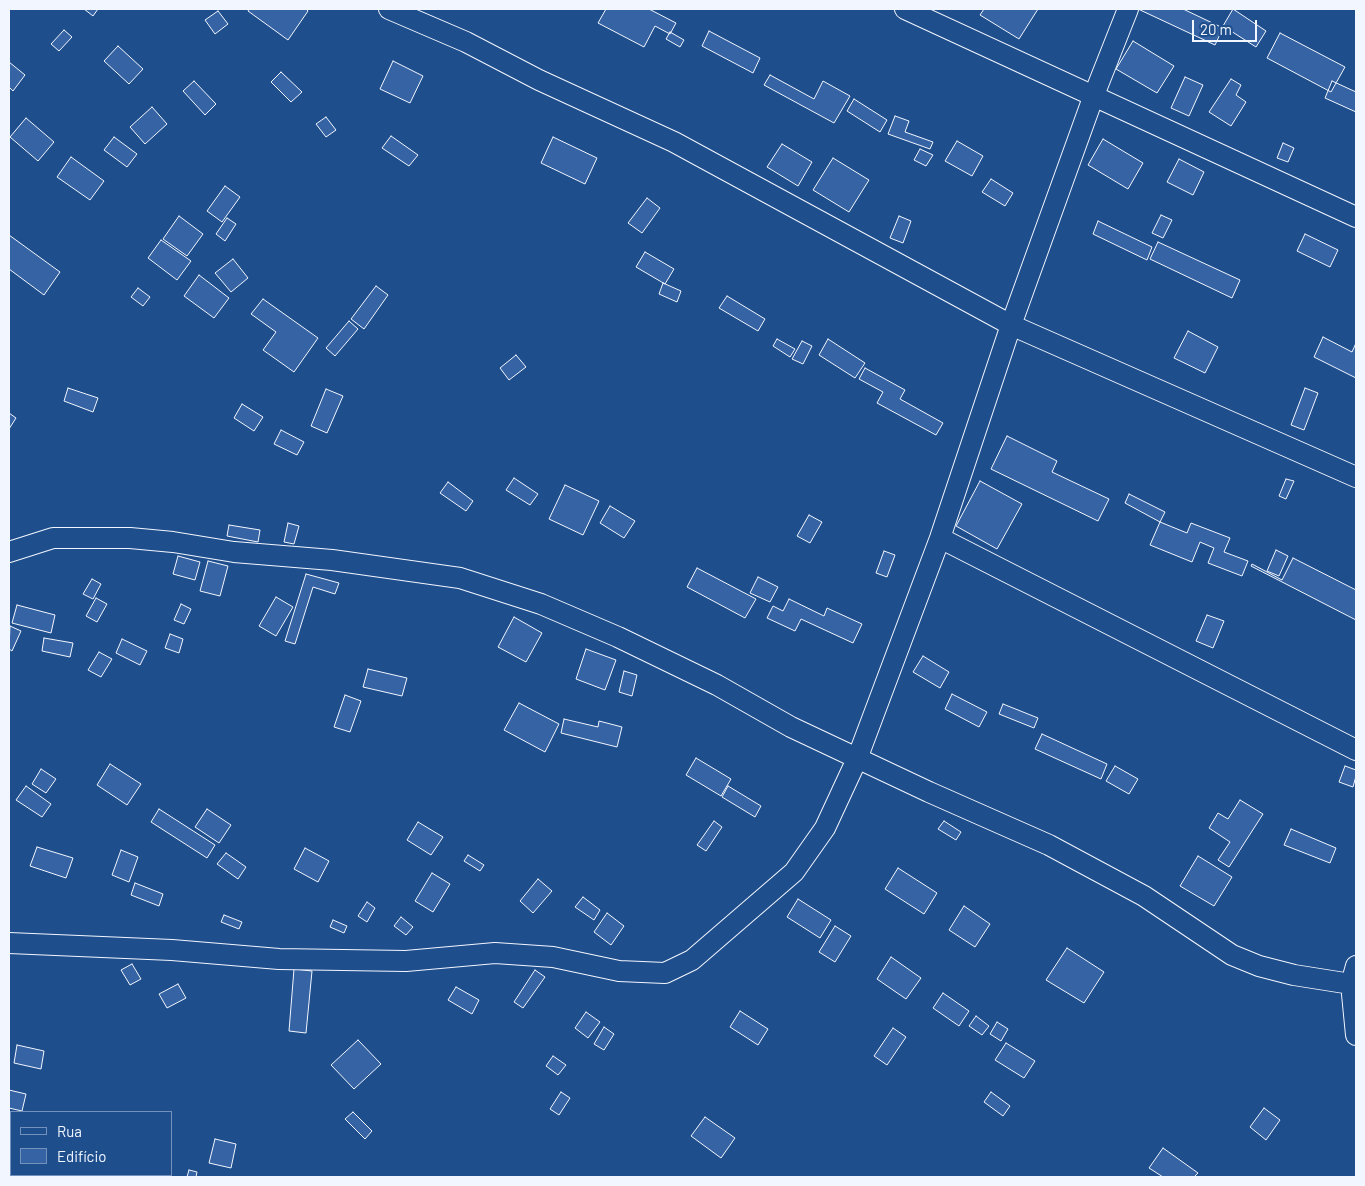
<!DOCTYPE html>
<meta charset="utf-8">
<style>
body{margin:0}
#map{position:relative;width:1365px;height:1186px;overflow:hidden;background:#1f4e8c;font-family:Barlow,sans-serif}
canvas{display:block}
.frame{position:absolute;inset:0;border:10px solid #f2f6ff;pointer-events:none}
.legend{position:absolute;left:10px;top:1111px;width:162px;height:65px;box-sizing:border-box;background:#1f4e8c;border:1px solid #7391ba;margin:0;padding:6px 9px;list-style:none;font-size:15px;color:#f2f6ff}
.legend li{display:flex;align-items:center;gap:10px;height:25px}
.legend b{width:25px;border:1px solid #7391ba}
.scale{position:absolute;left:1192px;top:20px;width:65px;height:22px;box-sizing:border-box;border:2px solid #f2f6ff;border-top:0;padding-left:6px;font-size:15px;line-height:18px;white-space:nowrap;color:#f2f6ff;-webkit-text-stroke:4px #1f4e8c;paint-order:stroke}
</style>
<div id="map">
<canvas width="1365" height="1186"></canvas>
<div class="frame"></div>
<ul class="legend">
<li><b style="height:6px;background:#1f4e8c"></b>Rua</li>
<li><b style="height:14px;background:#3563a3"></b>Edifício</li>
</ul>
<div class="scale">20 m</div>
</div>
<script>
const context = document.querySelector('canvas').getContext('2d');
context.lineJoin = 'round';
function fillPath(path, color) {
  context.fillStyle = color;
  context.fill(path, 'evenodd');
}
function poly(rows) {
  const path = new Path2D();
  for (const r of rows) {
    path.moveTo(r[0], r[1]);
    for (let i = 2; i < r.length; i += 2) path.lineTo(r[i], r[i + 1]);
  }
  return path;
}
function trace(path, color, width, dash) {
  context.strokeStyle = color;
  context.lineWidth = width;
  context.lineCap = dash ? 'butt' : 'round';
  context.setLineDash(dash || []);
  context.stroke(path);
}
const building = poly([
 [84,9,98,9,93,16,84,9],
 [249,9,306,9,308,11,288,40,248,11,249,9],
 [606,9,649,9,676,23,670,34,655,26,644,47,598,23,606,9],
 [984,9,1038,9,1019,39,980,15,984,9],
 [1138,9,1183,9,1223,28,1215,45,1138,9],
 [1233,9,1266,31,1256,47,1223,26,1233,9],
 [218,11,228,24,215,34,205,20,218,11],
 [64,30,72,37,59,51,51,44,64,30],
 [709,31,760,58,753,73,702,46,709,31],
 [670,32,684,40,680,47,666,39,670,32],
 [1280,33,1345,67,1331,92,1267,58,1280,33],
 [1133,41,1174,66,1157,93,1116,69,1133,41],
 [118,46,143,69,129,84,104,61,118,46],
 [393,61,423,76,410,103,380,89,393,61],
 [9,62,25,75,13,91,9,87,9,62],
 [281,72,302,92,291,102,271,82,281,72],
 [770,75,814,99,823,81,850,96,834,123,764,85,770,75],
 [1185,77,1203,85,1189,116,1171,108,1185,77],
 [1231,79,1241,85,1236,95,1246,102,1231,126,1209,112,1231,79],
 [194,81,216,104,205,115,183,91,194,81],
 [1332,81,1356,92,1356,112,1325,98,1332,81],
 [854,99,887,120,880,132,847,111,854,99],
 [152,107,167,124,145,144,130,127,152,107],
 [895,116,909,121,905,132,933,142,930,149,888,134,895,116],
 [326,117,336,130,326,137,316,124,326,117],
 [26,118,54,142,38,161,10,137,26,118],
 [391,136,418,155,409,166,382,148,391,136],
 [114,137,137,154,127,167,104,150,114,137],
 [553,137,597,158,585,184,541,163,553,137],
 [1103,139,1143,163,1128,189,1088,165,1103,139],
 [957,141,983,156,972,176,945,161,957,141],
 [1283,143,1294,148,1288,162,1277,158,1283,143],
 [782,144,812,162,798,186,767,167,782,144],
 [920,149,933,155,926,166,914,160,920,149],
 [71,157,104,181,90,200,57,177,71,157],
 [833,158,869,180,849,212,813,190,833,158],
 [1179,159,1204,172,1193,195,1167,182,1179,159],
 [991,179,1013,193,1005,206,982,192,991,179],
 [225,186,240,197,222,222,207,211,225,186],
 [647,198,660,208,642,233,628,223,647,198],
 [1161,215,1172,220,1163,238,1152,233,1161,215],
 [179,216,203,234,187,256,163,239,179,216],
 [899,216,911,221,903,243,890,238,899,216],
 [227,218,236,224,225,241,216,234,227,218],
 [1098,221,1152,247,1147,260,1093,234,1098,221],
 [1305,234,1338,250,1330,267,1297,251,1305,234],
 [9,235,60,272,44,295,9,269,9,235],
 [161,240,191,261,177,280,148,258,161,240],
 [1158,242,1240,280,1232,298,1150,259,1158,242],
 [645,252,674,269,665,284,636,267,645,252],
 [233,259,248,278,231,292,215,273,233,259],
 [199,275,229,298,214,318,184,296,199,275],
 [663,283,681,291,677,302,659,294,663,283],
 [376,286,388,295,364,329,351,319,376,286],
 [138,288,150,297,143,306,131,297,138,288],
 [727,296,765,319,758,331,719,308,727,296],
 [263,299,318,338,294,372,263,350,276,332,251,314,263,299],
 [349,321,358,329,335,356,326,348,349,321],
 [1188,331,1218,347,1205,373,1174,358,1188,331],
 [1323,337,1352,352,1356,343,1356,378,1314,357,1323,337],
 [777,339,795,349,790,357,773,346,777,339],
 [828,339,865,363,855,378,819,355,828,339],
 [802,341,812,346,803,364,792,359,802,341],
 [516,355,526,367,509,380,500,368,516,355],
 [865,368,905,390,900,399,943,423,936,435,877,403,883,392,859,379,865,368],
 [68,388,98,398,93,412,64,401,68,388],
 [1305,388,1318,393,1304,430,1291,425,1305,388],
 [326,389,343,396,327,433,311,426,326,389],
 [242,404,263,417,254,431,234,418,242,404],
 [9,413,16,418,9,429,9,413],
 [281,430,304,442,297,455,274,444,281,430],
 [1007,436,1057,461,1052,472,1109,499,1098,521,991,469,1007,436],
 [514,478,538,494,530,505,506,490,514,478],
 [1286,479,1294,481,1286,499,1279,496,1286,479],
 [980,481,1022,504,997,549,956,526,980,481],
 [448,482,473,501,466,511,440,493,448,482],
 [565,485,599,501,583,535,549,519,565,485],
 [1129,494,1165,512,1160,522,1125,503,1129,494],
 [610,506,635,521,624,538,600,523,610,506],
 [809,515,822,522,810,543,797,536,809,515],
 [1160,522,1187,533,1191,523,1230,538,1224,552,1248,561,1242,576,1208,563,1214,548,1200,542,1192,562,1150,545,1160,522],
 [288,523,299,526,294,544,284,542,288,523],
 [229,525,260,530,258,542,227,536,229,525],
 [1276,550,1288,556,1279,576,1267,571,1276,550],
 [884,551,895,555,887,577,876,573,884,551],
 [178,556,200,562,195,580,173,574,178,556],
 [1293,558,1356,590,1356,620,1251,566,1252,564,1282,580,1293,558],
 [208,561,228,566,220,596,200,591,208,561],
 [697,568,756,599,745,618,687,587,697,568],
 [306,574,339,583,335,594,313,587,295,644,285,641,306,574],
 [758,577,778,587,770,602,750,593,758,577],
 [92,579,101,584,93,599,83,594,92,579],
 [276,597,293,607,276,636,259,626,276,597],
 [96,598,107,604,97,622,86,616,96,598],
 [789,599,824,616,827,608,862,624,853,643,801,619,795,631,767,618,773,606,783,611,789,599],
 [181,604,191,609,184,624,174,620,181,604],
 [17,605,55,615,51,633,12,623,17,605],
 [1207,615,1224,621,1213,648,1196,641,1207,615],
 [514,617,542,633,526,662,498,647,514,617],
 [10,626,21,631,12,651,9,649,10,626],
 [170,634,183,639,179,653,165,648,170,634],
 [44,638,73,643,70,657,42,651,44,638],
 [122,639,147,651,140,665,116,653,122,639],
 [586,649,616,660,605,690,576,679,586,649],
 [99,652,112,659,101,677,88,670,99,652],
 [923,656,949,672,940,688,913,672,923,656],
 [368,669,407,678,402,696,363,687,368,669],
 [624,671,637,675,632,696,619,692,624,671],
 [952,694,987,712,979,727,945,709,952,694],
 [345,695,361,701,350,732,334,727,345,695],
 [519,703,559,724,545,752,504,730,519,703],
 [1003,704,1038,718,1034,728,999,714,1003,704],
 [564,719,598,727,599,721,622,727,617,747,561,733,564,719],
 [1042,734,1107,764,1101,779,1035,749,1042,734],
 [696,758,731,779,721,796,686,775,696,758],
 [110,764,141,784,127,805,97,785,110,764],
 [1115,766,1138,779,1129,794,1106,781,1115,766],
 [1345,766,1356,770,1356,776,1353,787,1339,782,1345,766],
 [41,769,56,779,46,793,32,784,41,769],
 [26,786,51,804,42,817,16,800,26,786],
 [728,786,761,806,755,817,722,797,728,786],
 [1240,800,1263,814,1229,867,1218,860,1230,842,1209,828,1218,813,1228,819,1240,800],
 [159,809,215,845,207,858,151,822,159,809],
 [207,809,231,825,219,843,195,827,207,809],
 [714,821,722,827,706,851,697,845,714,821],
 [944,821,961,832,956,840,938,829,944,821],
 [418,822,443,837,431,855,407,840,418,822],
 [1291,829,1336,848,1330,863,1284,845,1291,829],
 [37,847,73,858,66,878,30,866,37,847],
 [305,848,329,861,318,882,294,869,305,848],
 [121,850,138,857,129,882,112,875,121,850],
 [226,853,246,867,238,879,217,864,226,853],
 [468,855,484,865,480,871,464,861,468,855],
 [1198,856,1232,877,1214,906,1180,886,1198,856],
 [898,868,937,893,924,914,885,889,898,868],
 [432,873,450,884,433,912,415,901,432,873],
 [538,879,552,891,533,913,520,901,538,879],
 [135,883,163,894,159,906,131,895,135,883],
 [583,897,600,910,594,920,575,907,583,897],
 [798,899,831,920,820,938,787,917,798,899],
 [367,902,375,908,367,922,358,916,367,902],
 [964,906,990,924,975,947,949,930,964,906],
 [607,913,624,926,611,945,594,932,607,913],
 [224,915,242,922,239,929,221,922,224,915],
 [401,917,413,927,406,935,394,926,401,917],
 [333,920,347,926,344,933,330,927,333,920],
 [835,926,851,936,835,962,819,952,835,926],
 [1067,948,1104,972,1084,1003,1046,980,1067,948],
 [891,957,921,978,906,999,877,979,891,957],
 [132,964,141,979,130,985,121,970,132,964],
 [294,969,312,971,306,1033,289,1031,294,969],
 [535,970,545,977,523,1008,514,1002,535,970],
 [178,984,186,998,167,1008,159,994,178,984],
 [456,987,479,1000,472,1014,448,1000,456,987],
 [943,993,969,1011,959,1026,933,1008,943,993],
 [740,1011,768,1029,758,1045,730,1027,740,1011],
 [586,1012,600,1022,588,1038,575,1028,586,1012],
 [976,1016,989,1026,982,1035,969,1026,976,1016],
 [997,1022,1008,1029,1001,1041,990,1034,997,1022],
 [604,1027,614,1034,604,1050,594,1044,604,1027],
 [893,1028,906,1037,887,1065,874,1056,893,1028],
 [358,1040,381,1064,354,1089,331,1065,358,1040],
 [1006,1043,1035,1061,1024,1078,995,1060,1006,1043],
 [17,1045,44,1051,41,1069,14,1063,17,1045],
 [553,1056,566,1065,558,1075,546,1066,553,1056],
 [9,1090,26,1094,22,1111,9,1108,9,1090],
 [561,1092,570,1098,559,1115,550,1109,561,1092],
 [991,1092,1010,1106,1003,1116,984,1102,991,1092],
 [1264,1108,1280,1120,1266,1140,1250,1127,1264,1108],
 [353,1112,372,1131,365,1139,345,1119,353,1112],
 [705,1117,735,1138,721,1158,691,1136,705,1117],
 [215,1139,236,1144,231,1168,209,1163,215,1139],
 [1163,1148,1198,1173,1194,1177,1163,1177,1149,1168,1163,1148],
 [189,1170,197,1172,196,1177,187,1177,189,1170]
]);
const minor = poly([
 [389,9,466,42,539,80,674,142,1011,325,1356,477],
 [905,9,1356,217],
 [940,538,1356,750],
 [9,552,53,538,130,538,173,542,234,552,332,560,460,578,541,604,618,637,717,685,791,727,929,792,1049,845,1144,896,1232,955,1259,966,1294,975,1351,984,1356,987],
 [9,943,172,950,279,959,406,961,495,953,553,957,619,971,665,973,692,960,794,872,825,828,857,759,940,538,1011,325,1094,95,1128,9],
 [1356,966,1351,984,1356,1035]
]);
fillPath(building, '#3563a3');
trace(building, '#f2f6ff', 1);
trace(minor, '#f2f6ff', 22);
trace(minor, '#1f4e8c', 20);
</script>
